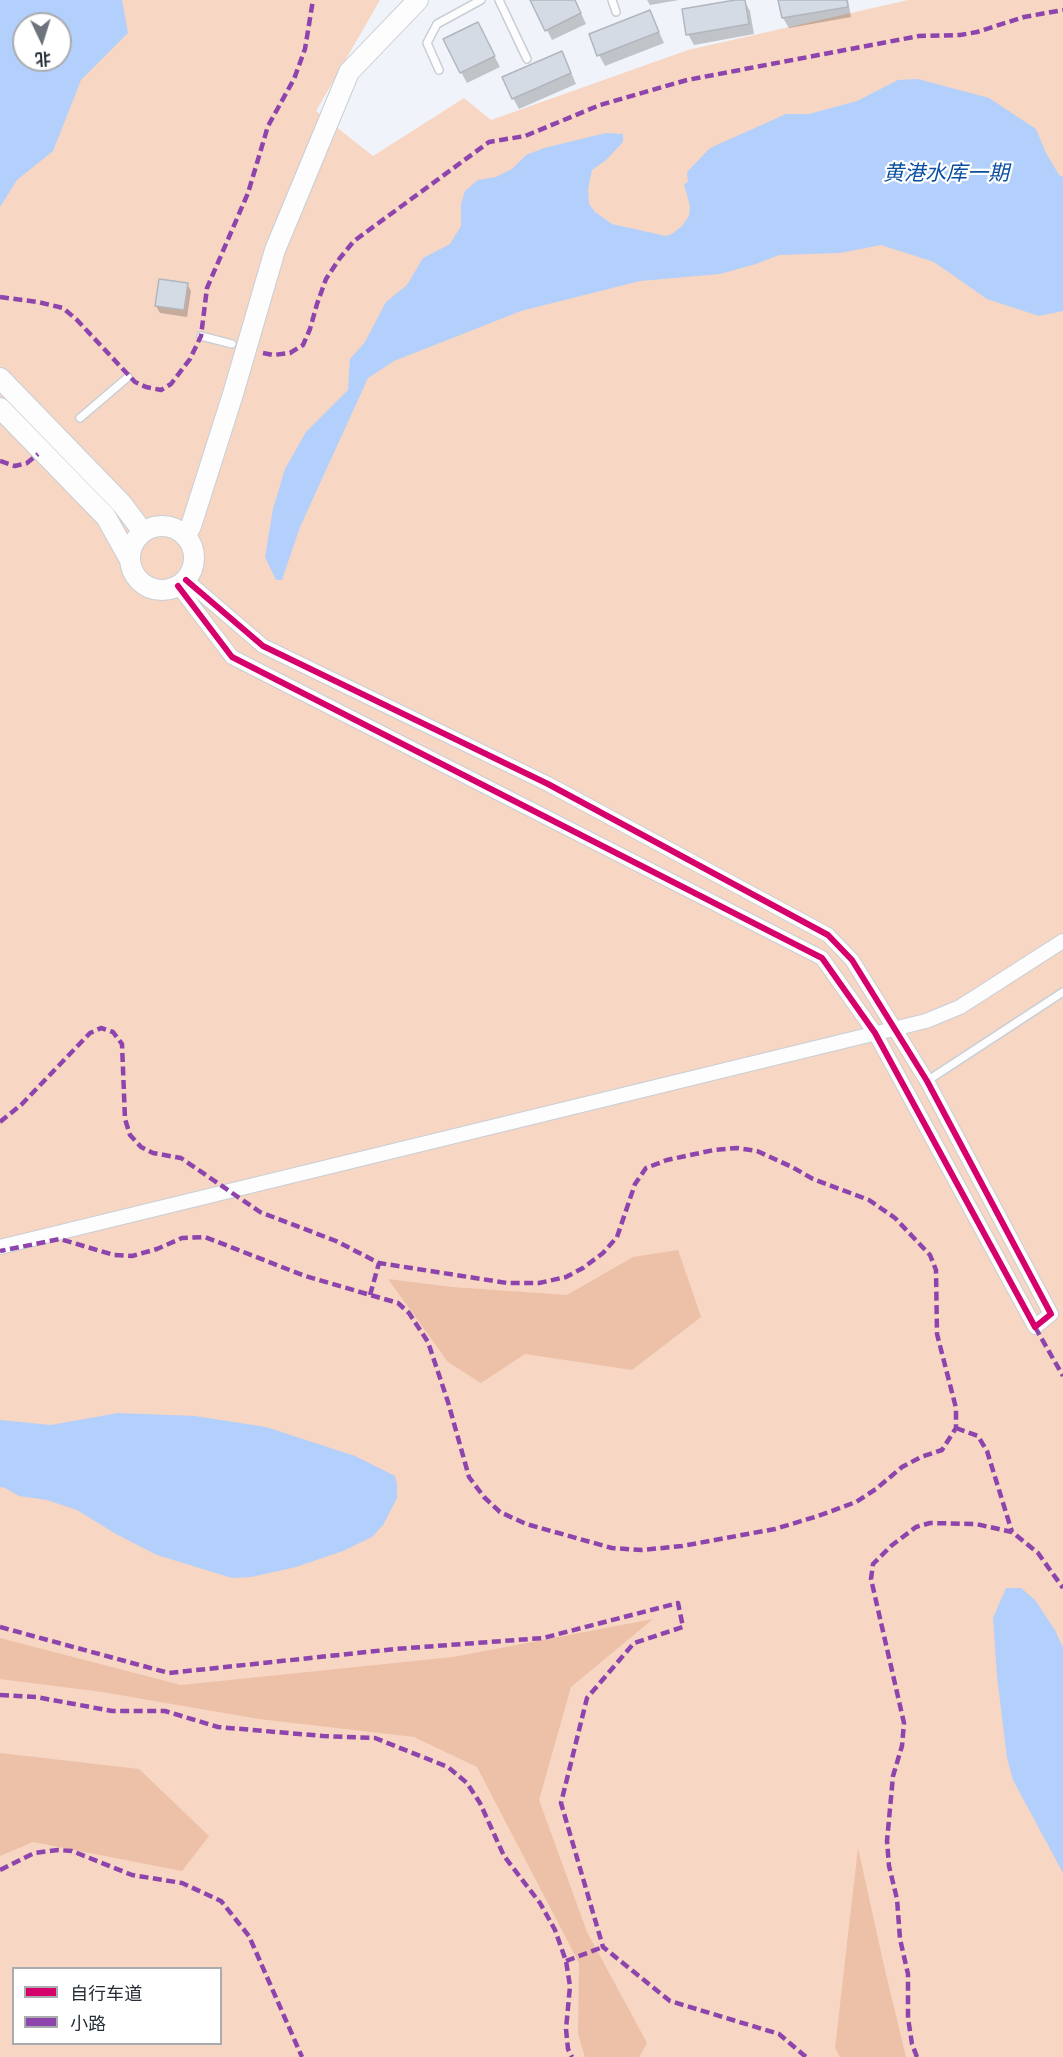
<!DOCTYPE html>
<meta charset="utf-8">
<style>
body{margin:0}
#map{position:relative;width:1063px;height:2057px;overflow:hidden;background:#f0f4fa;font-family:Roboto,"Noto Sans SC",sans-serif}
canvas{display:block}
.legend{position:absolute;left:12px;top:1967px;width:210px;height:78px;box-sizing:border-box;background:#fff;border:2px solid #a9abaf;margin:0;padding:8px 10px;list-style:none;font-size:18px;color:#272e38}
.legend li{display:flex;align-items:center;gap:12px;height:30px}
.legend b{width:30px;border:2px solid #a9abaf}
.north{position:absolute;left:12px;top:12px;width:60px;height:60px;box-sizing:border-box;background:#fff;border:2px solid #a9abaf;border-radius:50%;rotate:176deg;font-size:16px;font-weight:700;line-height:24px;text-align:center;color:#272e38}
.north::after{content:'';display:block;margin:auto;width:21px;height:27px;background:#6d737c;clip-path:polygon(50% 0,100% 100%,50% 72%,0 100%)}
</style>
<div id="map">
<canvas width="1063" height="2057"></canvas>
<ul class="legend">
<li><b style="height:8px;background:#d6006c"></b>自行车道</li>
<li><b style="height:8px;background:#8e44ad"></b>小路</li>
</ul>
<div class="north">北</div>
</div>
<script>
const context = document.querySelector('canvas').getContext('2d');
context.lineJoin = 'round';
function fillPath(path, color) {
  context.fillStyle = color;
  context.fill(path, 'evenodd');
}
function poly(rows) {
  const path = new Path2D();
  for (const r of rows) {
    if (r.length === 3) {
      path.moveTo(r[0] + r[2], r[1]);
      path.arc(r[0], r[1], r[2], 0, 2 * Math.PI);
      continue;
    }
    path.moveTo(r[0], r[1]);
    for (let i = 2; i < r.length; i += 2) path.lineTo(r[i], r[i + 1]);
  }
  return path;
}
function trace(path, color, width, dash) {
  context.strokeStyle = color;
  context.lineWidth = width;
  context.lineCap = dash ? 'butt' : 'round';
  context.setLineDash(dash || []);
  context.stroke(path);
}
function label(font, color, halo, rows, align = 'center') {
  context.font = font + ' Roboto,"Noto Sans SC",sans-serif';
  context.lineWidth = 4.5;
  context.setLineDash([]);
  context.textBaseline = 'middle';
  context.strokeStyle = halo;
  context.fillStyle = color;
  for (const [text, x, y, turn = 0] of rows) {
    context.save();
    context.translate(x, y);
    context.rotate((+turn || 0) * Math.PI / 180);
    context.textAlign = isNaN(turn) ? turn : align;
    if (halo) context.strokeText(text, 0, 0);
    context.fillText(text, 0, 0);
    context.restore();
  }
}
const green = poly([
 [0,0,380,0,316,111,373,156,464,98,491,120,688,50,908,0,1063,0,1063,2057,0,2057],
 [24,24,60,24,60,60,24,60],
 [14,1968,220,1968,220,2044,14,2044]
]);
const forest = poly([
 [678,1250,701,1317,632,1370,525,1354,481,1383,448,1362,388,1279,452,1287,567,1295,633,1257],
 [653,1619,571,1687,539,1800,587,1932,647,2043,639,2057,585,2057,578,2034,579,1963,477,1767,414,1737,259,1719,102,1692,0,1679,0,1638,181,1685,453,1657],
 [0,1753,139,1769,209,1836,182,1871,33,1842,0,1856],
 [858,1848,884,1966,906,2057,840,2057,835,2048]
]);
const water = poly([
 [0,0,122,0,128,33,81,80,53,151,17,180,0,207],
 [24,24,60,24,60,60,24,60],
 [918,79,989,98,1036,129,1046,153,1059,175,1063,177,1063,311,1039,316,987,299,934,262,881,245,840,253,779,255,756,264,720,274,640,281,521,311,394,361,368,378,300,527,282,580,276,580,265,557,273,509,285,469,306,432,348,390,350,359,365,342,386,302,407,285,423,258,450,244,461,226,461,204,465,191,478,180,496,177,512,169,526,155,544,148,606,133,623,134,623,142,606,160,592,170,588,189,589,204,595,212,612,224,666,236,672,234,682,226,689,216,690,206,684,184,688,182,687,172,710,148,786,114,809,114,857,101,898,80],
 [118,1413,195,1416,266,1427,355,1456,395,1476,397,1485,397,1498,383,1525,372,1537,343,1551,296,1567,251,1577,232,1578,157,1555,116,1534,77,1510,47,1500,19,1496,5,1488,0,1487,0,1420,51,1425],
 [1006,1588,1021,1588,1035,1600,1055,1630,1063,1648,1063,1873,1013,1780,1007,1758,997,1676,993,1618]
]);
const shadow = poly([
 [532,0,575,0,586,24,552,40],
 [647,0,679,0,650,5],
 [744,0,750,11,754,34,694,45,688,34],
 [780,0,848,0,851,17,789,28,783,18],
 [650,12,664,43,605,66,599,55],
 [483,34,500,67,467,83,461,72],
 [567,63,576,84,519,109,513,98],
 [187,284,191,291,187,317,160,313,156,306]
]);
const building = poly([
 [530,0,575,0,581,13,545,31,530,0],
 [735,0,745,0,749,24,686,35,682,9,735,0],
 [778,0,847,0,848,7,782,18,778,0],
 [650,10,659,32,597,56,589,34,650,10],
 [478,22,495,56,460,73,443,39,478,22],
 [562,51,571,73,512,99,502,77,562,51],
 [159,279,188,283,184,310,155,306,159,279]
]);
const lane = poly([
 [499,0,527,59],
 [612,0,616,12],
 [439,70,427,43,437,24,481,0],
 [201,336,232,344],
 [80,418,128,377],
 [927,1081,1063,992]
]);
const street = poly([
 [178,586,232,657,822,958,875,1033,1035,1327,1051,1314,927,1081,852,960,828,935,548,784,263,646,186,580],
 [0,1247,926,1021,960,1007,1063,941]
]);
const secondary = poly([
 [0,378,122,504,143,532],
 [0,408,106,517,130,560],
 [162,558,32],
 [186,535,191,526,233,394,275,250,349,72,418,0]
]);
const quiet = poly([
 [0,297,38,302,63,308,77,320,135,382,146,387,161,390,171,384,190,359,201,336,207,288,248,193,268,126,294,79,305,49,313,0],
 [263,353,273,355,290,353,303,345,310,329,317,304,326,279,340,258,354,241,489,142,525,136,600,105,687,80,919,36,960,35,977,32,1024,17,1063,10],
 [0,461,15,466,27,463,38,454],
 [0,1122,22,1104,90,1033,101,1028,113,1032,122,1044,125,1119,130,1135,141,1147,153,1153,181,1158,260,1212,336,1241,379,1263,507,1283,539,1283,566,1277,583,1268,603,1253,617,1237,635,1184,646,1168,667,1160,714,1150,737,1148,757,1151,792,1167,813,1179,869,1200,895,1218,930,1255,936,1270,937,1334,956,1408,956,1428,942,1450,921,1457,902,1467,876,1489,856,1502,818,1516,775,1529,682,1546,642,1550,612,1548,526,1524,500,1512,484,1497,469,1477,448,1402,428,1342,409,1313,398,1303,305,1276,205,1237,182,1238,157,1249,132,1256,114,1255,60,1239,0,1251],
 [370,1295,379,1263],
 [1035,1327,1063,1376],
 [956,1428,978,1436,987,1451,1012,1532],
 [0,1627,169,1673,395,1649,543,1638,678,1603,683,1627,634,1643,587,1698,561,1803,603,1947,670,2001,779,2034,806,2057],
 [0,1695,36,1697,112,1711,165,1711,218,1727,323,1736,375,1738,448,1767,467,1783,480,1803,504,1856,540,1903,555,1930,566,1961,570,1986,566,2029,568,2049,572,2057],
 [0,1870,34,1853,58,1850,72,1851,132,1875,182,1883,221,1901,249,1936,302,2057],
 [566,1961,603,1947],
 [917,2057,912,2044,908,2018,908,1974,900,1939,897,1899,889,1866,887,1841,893,1776,902,1746,904,1723,871,1579,873,1564,891,1546,916,1527,930,1523,976,1524,1012,1532,1038,1553,1063,1588]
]);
const cycleway = poly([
 [178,586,232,657,822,958,875,1033,1035,1327,1051,1314,927,1081,852,960,828,935,548,784,263,646,186,580]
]);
const waterNames = [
 ["黄港水库一期",946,175]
];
fillPath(green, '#f7d6c3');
fillPath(forest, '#ecc1a8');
fillPath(water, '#b2d0fb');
fillPath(shadow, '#0003');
fillPath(building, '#d5dbe4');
trace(building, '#b1b6be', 1.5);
trace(lane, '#c8ced5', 10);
trace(street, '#c8ced5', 16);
trace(secondary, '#c8ced5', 22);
trace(lane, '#fdfdfe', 7);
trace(street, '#fdfdfe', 14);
trace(secondary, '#fdfdfe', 20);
trace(quiet, '#8e44ad', 4.5, [9, 4.5]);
trace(cycleway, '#d6006c', 6);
label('italic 21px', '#094ea1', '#fff', waterNames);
</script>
